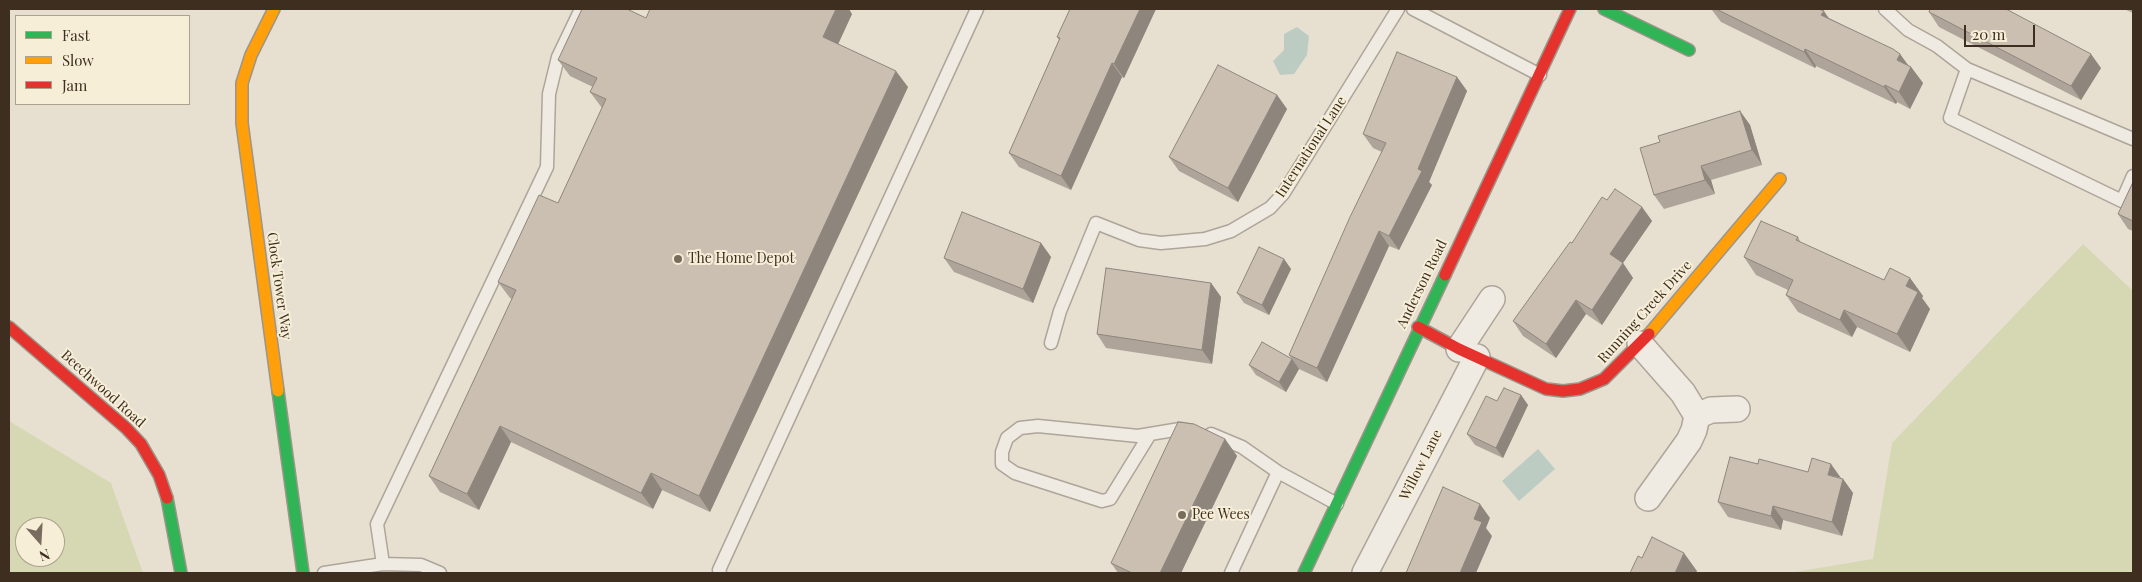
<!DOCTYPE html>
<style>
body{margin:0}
#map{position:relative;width:2142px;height:582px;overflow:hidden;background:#e7e0d1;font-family:"Playfair Display",serif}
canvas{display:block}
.frame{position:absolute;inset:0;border:10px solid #3d2e20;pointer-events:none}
.legend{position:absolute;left:15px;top:15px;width:175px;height:90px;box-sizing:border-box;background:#f7eed8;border:1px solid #ada18e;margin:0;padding:6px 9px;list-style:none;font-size:15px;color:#3d2e20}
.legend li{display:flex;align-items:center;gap:10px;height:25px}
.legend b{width:25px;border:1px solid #ada18e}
.north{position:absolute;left:15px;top:517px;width:50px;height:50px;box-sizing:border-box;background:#f7eed8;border:1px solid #ada18e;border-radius:50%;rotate:161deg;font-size:14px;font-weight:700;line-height:20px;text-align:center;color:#3d2e20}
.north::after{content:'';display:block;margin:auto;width:18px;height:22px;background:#786c5e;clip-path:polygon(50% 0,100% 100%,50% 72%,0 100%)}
.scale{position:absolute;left:1964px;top:25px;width:71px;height:22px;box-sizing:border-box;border:2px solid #3d2e20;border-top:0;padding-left:6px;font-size:15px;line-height:18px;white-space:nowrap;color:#3d2e20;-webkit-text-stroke:4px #f7eed8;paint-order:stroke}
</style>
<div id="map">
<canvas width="2142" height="582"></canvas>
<div class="frame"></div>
<ul class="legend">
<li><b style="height:6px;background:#30b455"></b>Fast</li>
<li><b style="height:6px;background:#ff9f0a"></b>Slow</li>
<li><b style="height:6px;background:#e5322d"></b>Jam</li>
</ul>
<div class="north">N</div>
<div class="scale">20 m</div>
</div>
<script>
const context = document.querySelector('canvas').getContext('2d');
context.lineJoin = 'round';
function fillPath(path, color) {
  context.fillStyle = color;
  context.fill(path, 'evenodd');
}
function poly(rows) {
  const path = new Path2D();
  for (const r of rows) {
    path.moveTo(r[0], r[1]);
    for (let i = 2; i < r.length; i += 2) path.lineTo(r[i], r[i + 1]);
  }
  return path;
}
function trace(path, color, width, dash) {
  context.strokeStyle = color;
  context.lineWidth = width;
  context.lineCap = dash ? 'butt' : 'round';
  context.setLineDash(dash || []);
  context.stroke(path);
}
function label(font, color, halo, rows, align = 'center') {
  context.font = font + ' "Playfair Display",serif';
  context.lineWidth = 4;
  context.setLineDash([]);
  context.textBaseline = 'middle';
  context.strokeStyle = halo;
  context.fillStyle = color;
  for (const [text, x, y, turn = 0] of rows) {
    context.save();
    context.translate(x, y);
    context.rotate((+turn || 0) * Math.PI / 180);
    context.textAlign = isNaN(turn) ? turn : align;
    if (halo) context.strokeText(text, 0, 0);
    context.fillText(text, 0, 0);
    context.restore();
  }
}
const green = poly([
 [2083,244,2133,291,2133,573,1789,573,1873,559,1892,443],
 [9,421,111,483,143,573,9,573],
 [25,527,55,527,55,557,25,557]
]);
const water = poly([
 [1297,27,1309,36,1307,55,1294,74,1280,75,1273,61,1284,50,1284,34],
 [1538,449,1555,469,1519,501,1502,481]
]);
const lane = poly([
 [1413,9,1540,75],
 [1885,9,1908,30,1937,46,1967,69,2133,139],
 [1967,69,1950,118,2122,201,2133,176],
 [1051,343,1060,311,1096,223,1139,240,1161,243,1205,239,1231,231,1270,208,1283,194,1398,9],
 [1150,434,1110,499,1102,501,1015,473,1002,464,1002,452,1007,438,1020,428,1038,426,1138,436,1180,429,1191,431],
 [1211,434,1242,447,1278,472,1337,504],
 [383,564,377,524,547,167,549,94,558,57,581,9],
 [324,573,383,564,421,565,440,573],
 [720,573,719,570,977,9],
 [1231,573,1278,472]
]);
const street = poly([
 [1640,344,1683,393,1697,416,1694,430,1689,441,1648,498],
 [1459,349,1492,299],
 [1697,416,1711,410,1737,409],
 [1365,573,1477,357]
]);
const fast = poly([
 [1604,9,1689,50],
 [278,391,303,573],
 [167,498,181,573],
 [1304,573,1445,275]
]);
const slow = poly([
 [274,9,251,55,242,83,242,123,278,391],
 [1649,334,1780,179]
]);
const jam = poly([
 [1445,275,1570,9],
 [9,327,126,428,141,444,159,475,167,498],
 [1418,327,1459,349,1546,389,1563,391,1580,389,1604,379,1649,334]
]);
const wall = poly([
 [1070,9,1156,9,1124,78,1122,77,1071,190,1019,167,1009,153,1059,40,1057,37],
 [1709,9,1819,9,1829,18,1900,54,1908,65,1911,67,1923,83,1910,109,1897,102,1896,104,1816,66,1815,68,1721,22,1712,10],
 [2124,9,2133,9,2133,13],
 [1929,12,2101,68,2081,100,1939,27],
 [852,14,838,44,908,87,710,512,662,490,653,509,511,442,479,510,440,492,429,476,512,299,510,298,498,282,558,203,602,108,590,92,593,87,570,76,558,60,646,18],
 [1457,77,1467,91,1429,182,1432,185,1399,250,1389,246,1327,382,1299,369,1286,392,1256,375,1249,365,1292,359,1289,355,1382,152,1373,148,1363,134],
 [1277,95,1287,109,1238,202,1179,171,1169,157],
 [1740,111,1750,125,1762,165,1711,180,1715,194,1664,209,1654,195,1660,142],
 [2133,182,2133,231,2128,229,2118,214],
 [1607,200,1642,207,1652,221,1623,263,1633,278,1602,325,1586,314,1556,358,1523,336,1513,321,1572,243],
 [1798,237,1801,243,1884,280,1910,278,1923,296,1922,298,1930,309,1910,352,1857,327,1852,337,1798,312,1786,295,1788,290,1756,275,1744,257],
 [1041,243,1051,257,1033,303,954,272,944,258],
 [1284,259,1291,269,1269,315,1244,303,1237,293],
 [1211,283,1221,297,1212,364,1106,348,1097,334],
 [1521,395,1528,405,1503,458,1475,445,1467,434,1497,401],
 [1225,439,1237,456,1181,573,1118,573,1111,563],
 [1758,464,1843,479,1853,493,1842,536,1783,520,1781,530,1728,517,1718,502]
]);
const shadedWall = poly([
 [836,9,849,9,852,14,834,53,823,37],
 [1140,9,1156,9,1124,78,1114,64],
 [1824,11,1835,28,1821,15],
 [1805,49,1816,66,1815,68,1804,52],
 [1900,54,1910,68,1911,67,1923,83,1910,109,1899,92,1897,60],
 [2091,54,2101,68,2081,100,2071,86],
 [1112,63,1122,77,1071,190,1061,176],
 [896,71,908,87,710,512,699,496],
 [1457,77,1467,91,1429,182,1432,185,1399,250,1389,236,1418,169],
 [1885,85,1897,102,1896,104,1884,87],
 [1277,95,1287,109,1238,202,1228,188],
 [1740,111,1750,125,1762,165,1752,150],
 [1701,166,1711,180,1715,194,1705,180],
 [1642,207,1652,221,1623,263,1633,278,1602,325,1592,310,1610,254],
 [1379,231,1389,246,1327,382,1317,368],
 [1041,243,1051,257,1033,303,1023,289],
 [1284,259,1291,269,1269,315,1262,305],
 [1910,278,1923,296,1922,298,1930,309,1910,352,1897,334,1906,286],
 [1211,283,1221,297,1212,364,1202,350],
 [1576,300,1586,314,1556,358,1546,344],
 [1844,310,1857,327,1852,337,1840,320],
 [1292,359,1299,369,1286,392,1279,382],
 [1521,395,1528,405,1503,458,1496,448],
 [500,426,511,442,479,510,467,494],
 [1225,439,1237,456,1181,573,1160,573],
 [1831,464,1841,478,1828,475],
 [651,473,662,490,653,509,641,493],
 [1843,479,1853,493,1842,536,1832,522],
 [1480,504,1490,518,1486,528,1492,536,1476,573,1460,573,1474,519],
 [1773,506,1783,520,1781,530,1771,516],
 [1684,553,1697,571,1696,573,1675,573]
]);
const building = poly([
 [582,9,627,9,646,18,650,9,836,9,823,37,896,71,699,496,651,473,641,493,500,426,467,494,429,476,516,290,498,282,539,195,558,203,606,99,590,92,597,78,558,60,582,9],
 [1070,9,1140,9,1114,64,1112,63,1061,176,1009,153,1060,38,1057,37,1070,9],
 [1716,9,1819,9,1824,11,1821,15,1893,49,1900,54,1897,60,1911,67,1899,92,1885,85,1884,87,1805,49,1804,52,1716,9],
 [1930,9,2006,9,2091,54,2071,86,1929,12,1930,9],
 [1397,52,1457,77,1418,169,1422,171,1389,236,1379,231,1317,368,1289,355,1350,217,1386,143,1363,134,1397,52],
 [1218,65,1277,95,1228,188,1169,157,1218,65],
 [1740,111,1752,150,1701,166,1705,180,1654,195,1640,148,1660,142,1658,136,1740,111],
 [2133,182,2133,221,2118,214,2133,182],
 [1615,189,1642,207,1610,254,1623,263,1592,310,1576,300,1546,344,1513,321,1570,242,1572,243,1602,197,1607,200,1615,189],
 [962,212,1041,243,1023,289,944,258,962,212],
 [1761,221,1798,237,1796,240,1884,280,1890,268,1910,278,1906,286,1918,292,1897,334,1844,310,1840,320,1786,295,1793,280,1744,257,1761,221],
 [1259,247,1284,259,1262,305,1237,293,1259,247],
 [1106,268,1211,283,1202,350,1097,334,1106,268],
 [1262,342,1292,359,1279,382,1249,365,1262,342],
 [1504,388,1521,395,1496,448,1467,434,1486,396,1497,401,1504,388],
 [1178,422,1194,424,1225,439,1160,573,1132,573,1111,563,1178,422],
 [1730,457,1758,464,1759,459,1808,472,1812,458,1831,464,1828,475,1843,479,1832,522,1773,506,1771,516,1718,502,1730,457],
 [1443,487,1480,504,1474,519,1482,522,1460,573,1406,573,1443,487],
 [1652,537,1684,553,1675,573,1630,573,1638,556,1642,558,1652,537]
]);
const markers = [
 [678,259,5,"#786c5e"],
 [1182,515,5,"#786c5e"]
];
const streetNames = [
 ["International Lane",1311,147,-57],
 ["Anderson Road",1422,284,-64],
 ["Clock Tower Way",279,286,82],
 ["Running Creek Drive",1645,312,-48],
 ["Beechwood Road",103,389,42],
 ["Willow Lane",1421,465,-63]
];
const poiNames = [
 ["The Home Depot",688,259],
 ["Pee Wees",1192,515]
];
fillPath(green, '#d6d7b3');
fillPath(water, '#bcccc2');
trace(lane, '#ada599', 15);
trace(street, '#ada599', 28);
trace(fast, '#9c958a', 14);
trace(slow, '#9c958a', 14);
trace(jam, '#9c958a', 14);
trace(lane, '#efebe3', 12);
trace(street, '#efebe3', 25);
trace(fast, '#30b455', 11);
trace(slow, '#ff9f0a', 11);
trace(jam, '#e5322d', 11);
fillPath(wall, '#afa499');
fillPath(shadedWall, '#8e867d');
fillPath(building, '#cbbfb2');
trace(building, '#8e867d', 1);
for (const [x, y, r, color] of markers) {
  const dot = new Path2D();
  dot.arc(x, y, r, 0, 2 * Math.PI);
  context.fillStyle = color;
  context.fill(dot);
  trace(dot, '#f7eed8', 2);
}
label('14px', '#3d2e20', '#f7eed8', streetNames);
label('14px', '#3d2e20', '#f7eed8', poiNames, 'left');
</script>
